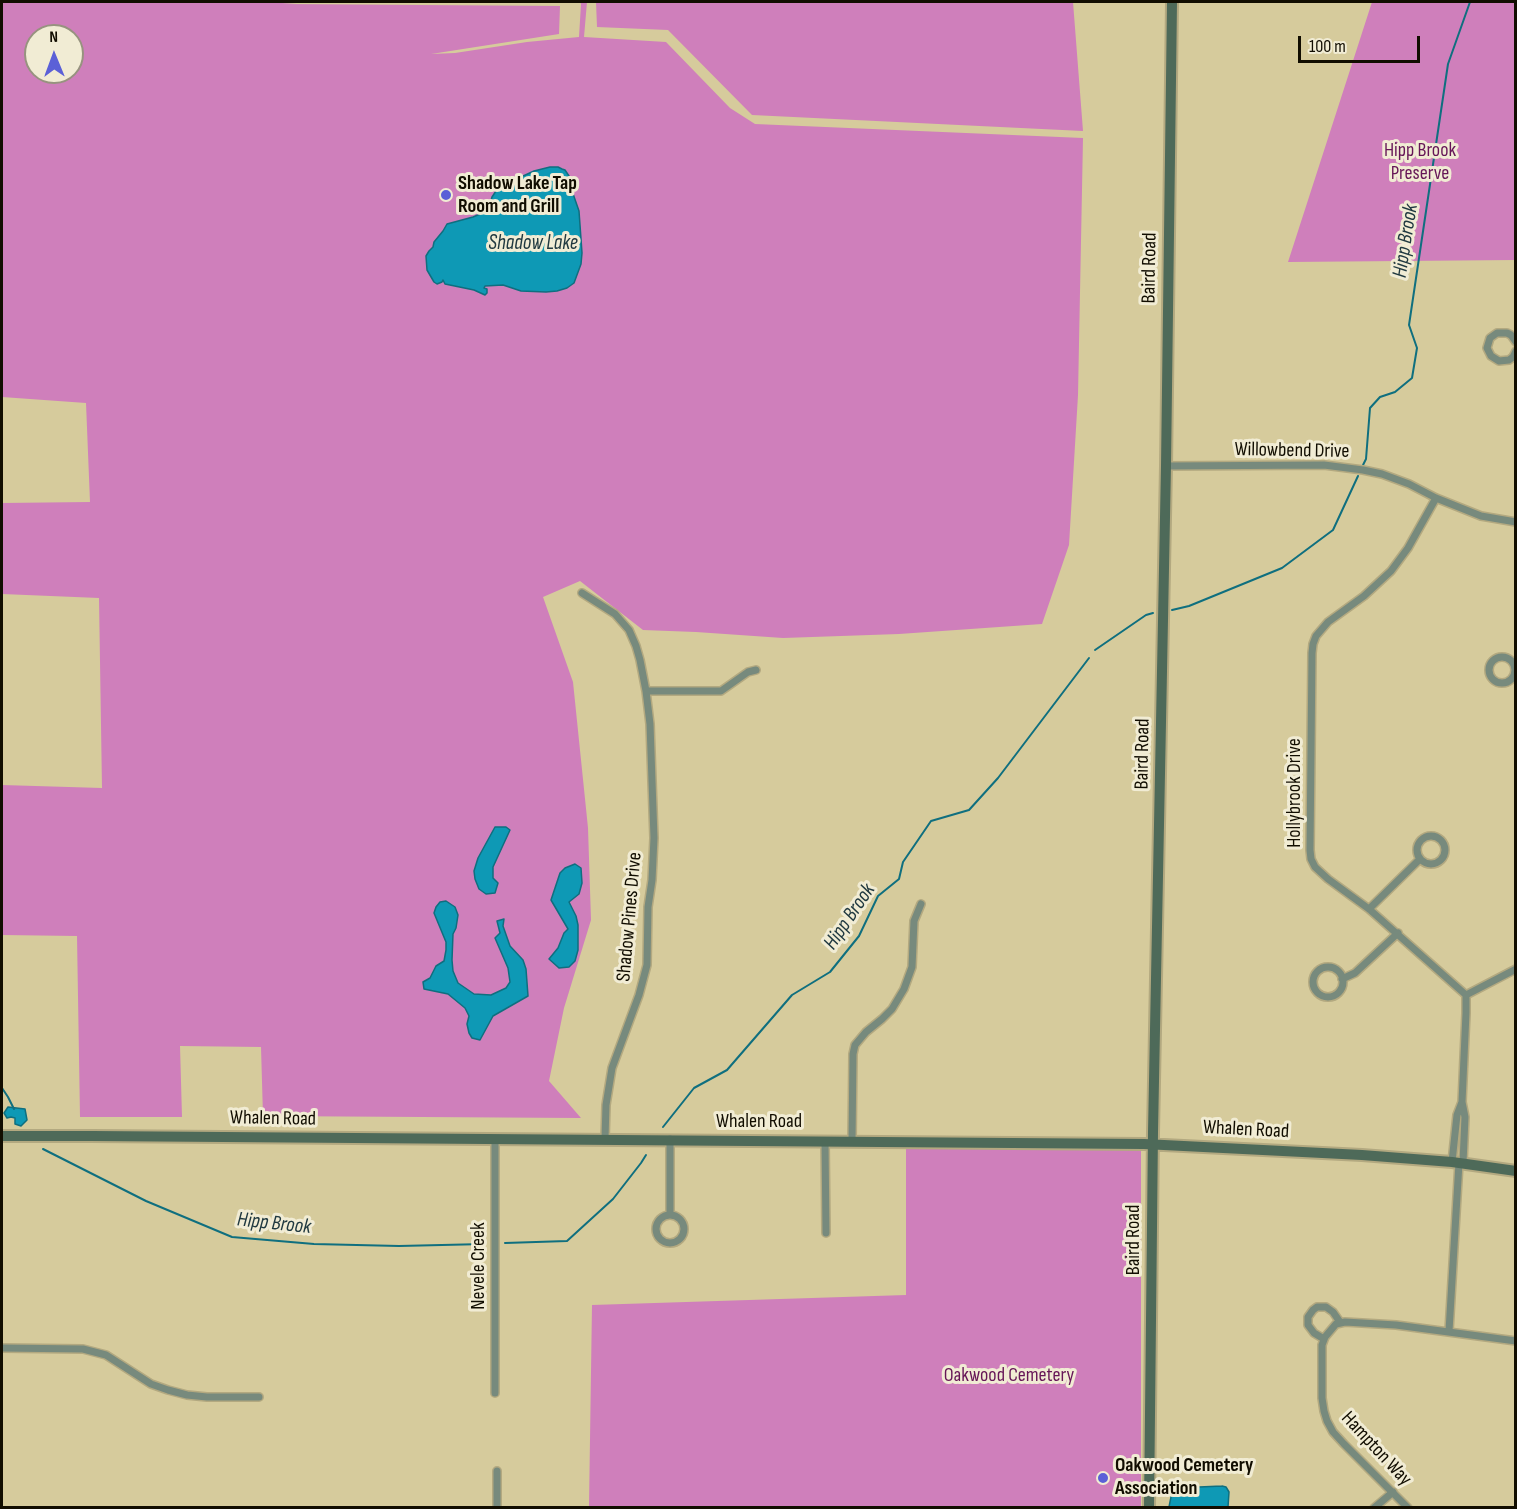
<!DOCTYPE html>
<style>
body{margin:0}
#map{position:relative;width:1517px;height:1509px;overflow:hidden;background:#d6cb9c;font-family:"Sofia Sans Condensed",sans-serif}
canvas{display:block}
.frame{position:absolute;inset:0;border:3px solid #110d00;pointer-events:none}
.north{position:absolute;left:24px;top:24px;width:60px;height:60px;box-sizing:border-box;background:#f1ecd4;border:2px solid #97937f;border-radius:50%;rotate:359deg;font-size:16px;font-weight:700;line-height:24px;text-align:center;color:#110d00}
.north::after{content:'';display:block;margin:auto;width:21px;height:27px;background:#5b60d7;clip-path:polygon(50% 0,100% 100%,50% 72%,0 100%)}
.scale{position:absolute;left:1298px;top:36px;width:122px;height:27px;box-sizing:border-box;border:3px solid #110d00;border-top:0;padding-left:8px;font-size:18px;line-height:21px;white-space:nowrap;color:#110d00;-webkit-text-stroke:4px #f1ecd4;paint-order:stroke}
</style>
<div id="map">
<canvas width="1517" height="1509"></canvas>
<div class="frame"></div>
<div class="north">N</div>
<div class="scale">100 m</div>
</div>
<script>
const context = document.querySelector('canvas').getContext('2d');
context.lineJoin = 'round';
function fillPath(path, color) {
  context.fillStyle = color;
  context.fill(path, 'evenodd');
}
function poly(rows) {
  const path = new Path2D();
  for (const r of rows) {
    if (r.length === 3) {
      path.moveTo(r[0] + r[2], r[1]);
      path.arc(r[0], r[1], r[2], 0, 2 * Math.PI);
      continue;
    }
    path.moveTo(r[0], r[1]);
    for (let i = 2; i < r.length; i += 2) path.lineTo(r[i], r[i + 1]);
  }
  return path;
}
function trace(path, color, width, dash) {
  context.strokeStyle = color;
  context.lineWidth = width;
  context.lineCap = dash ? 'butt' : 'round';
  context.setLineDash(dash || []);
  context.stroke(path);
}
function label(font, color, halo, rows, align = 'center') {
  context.font = font + ' "Sofia Sans Condensed",sans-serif';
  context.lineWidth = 6;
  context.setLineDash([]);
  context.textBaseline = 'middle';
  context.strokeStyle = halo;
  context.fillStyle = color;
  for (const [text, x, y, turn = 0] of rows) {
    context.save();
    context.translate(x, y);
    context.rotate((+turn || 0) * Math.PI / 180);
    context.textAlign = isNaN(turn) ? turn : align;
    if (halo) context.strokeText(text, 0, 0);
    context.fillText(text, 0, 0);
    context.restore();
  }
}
const green = poly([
 [2,2,246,2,262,3,258,2,312,2,282,4,560,6,559,34,431,54,455,53,527,42,579,37,581,4,580,2,587,2,584,37,666,42,730,108,755,124,1083,138,1078,395,1069,545,1042,624,899,634,783,638,696,632,643,630,580,581,543,597,573,682,588,828,591,920,564,1008,549,1081,581,1118,263,1116,261,1047,180,1046,182,1117,80,1117,77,936,2,935,2,785,102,788,99,598,2,594,2,503,90,502,86,403,2,397],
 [36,36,72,36,72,72,36,72],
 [596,2,1073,2,1083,131,752,115,668,30,597,27],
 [1372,2,1515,2,1515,260,1288,262],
 [906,1148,1141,1150,1141,1507,589,1507,592,1305,906,1295]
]);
const water = poly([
 [550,167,558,167,562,169,565,170,569,176,570,185,579,211,582,253,581,264,574,283,567,288,557,291,546,292,521,291,503,285,485,286,484,288,487,289,487,293,485,295,474,290,445,284,443,280,442,282,437,284,434,282,427,270,426,256,429,251,433,247,434,242,443,231,447,224,473,217,485,212,486,210,497,213,498,210,490,204,492,197,498,188,510,178,521,177,534,171,550,167],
 [495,827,506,827,510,830,493,867,493,878,498,883,495,893,486,894,479,889,475,879,474,871,478,858,495,827],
 [575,864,581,868,582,883,579,894,569,902,576,916,578,925,578,950,575,961,569,967,559,968,549,959,558,948,564,933,568,929,551,900,560,873,565,868,575,864],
 [446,901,455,907,458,915,456,928,453,934,452,960,453,971,458,983,474,994,491,995,506,988,510,982,508,968,495,938,500,933,497,921,504,919,503,926,510,946,523,960,526,969,528,996,493,1016,480,1040,472,1038,469,1033,467,1024,469,1016,465,1008,448,994,424,989,423,982,430,978,436,966,444,961,446,950,446,942,434,913,436,907,440,902,446,901],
 [8,1107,25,1109,27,1120,21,1126,15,1124,15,1118,11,1117,7,1118,4,1113,8,1107],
 [1222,1486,1226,1487,1229,1492,1228,1507,1169,1507,1172,1492,1175,1491,1199,1487,1222,1486]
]);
const stream = poly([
 [1363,465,1366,459,1370,408,1380,397,1395,392,1412,378,1417,348,1409,325,1448,64,1470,2],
 [1172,610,1189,606,1282,568,1333,530,1358,476],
 [1095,650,1146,615,1153,613],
 [2,1088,8,1097,14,1109],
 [663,1127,694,1088,727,1070,792,995,830,972,859,936,878,896,899,879,903,862,931,821,969,810,998,778,1089,658],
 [43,1149,146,1201,232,1237,314,1244,399,1246,485,1244],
 [505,1243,567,1241,613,1199,641,1163,646,1155]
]);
const street = poly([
 [1516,342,1511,335,1507,333,1497,333,1490,338,1487,348,1491,356,1499,361,1509,360,1513,357,1516,351],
 [1166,466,1324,465,1363,470,1382,474,1409,484,1436,498,1481,516,1516,522],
 [1436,498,1408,548,1391,571,1364,596,1328,622,1316,636,1313,644,1312,653,1310,850,1311,859,1315,867,1328,879,1369,909,1466,995,1466,1013,1462,1102,1465,1117,1463,1163],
 [582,593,615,614,629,630,636,646,640,660,646,691,650,724,654,838,652,880,648,907,647,965,639,995,612,1068,606,1105,605,1139],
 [1502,670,13],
 [646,691,721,691,748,672,756,670],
 [1431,850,14],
 [1369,909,1420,859],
 [1328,982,15],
 [1342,979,1355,973,1398,933],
 [1466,995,1516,969],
 [495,1139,495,1393],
 [670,1139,670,1214],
 [825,1141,826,1233],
 [852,1141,853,1054,855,1045,866,1032,882,1019,892,1009,904,989,912,967,914,921,921,904],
 [1452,1162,1457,1115,1462,1102],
 [670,1229,14],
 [1449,1331,1459,1163],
 [1324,1339,1314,1333,1308,1325,1308,1317,1313,1310,1317,1307,1326,1307,1333,1312,1340,1322],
 [2,1348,83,1349,106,1355,151,1384,168,1390,187,1395,207,1397,259,1397],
 [497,1508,497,1471],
 [1374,1508,1393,1492],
 [1408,1508,1344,1444,1333,1432,1327,1421,1324,1411,1322,1398,1322,1345,1325,1337,1336,1324,1345,1322,1396,1325,1516,1341]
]);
const secondary = poly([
 [2,1136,92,1136,1144,1144,1362,1155,1452,1162,1516,1171],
 [1149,1508,1153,1132,1166,466,1172,2]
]);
const markers = [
 [446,195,6,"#5b60d7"],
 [1103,1478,6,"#5b60d7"]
];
const parkNames = [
 ["Hipp Brook",1420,151],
 ["Preserve",1420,174],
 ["Oakwood Cemetery",1009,1376]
];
const poiNames = [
 ["Shadow Lake Tap",458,184],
 ["Room and Grill",458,207],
 ["Oakwood Cemetery",1115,1466],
 ["Association",1115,1489]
];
const streetNames = [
 ["Baird Road",1150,268,-89],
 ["Willowbend Drive",1292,451,1],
 ["Baird Road",1143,754,-89],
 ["Hollybrook Drive",1295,793,-90],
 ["Shadow Pines Drive",630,917,-85],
 ["Whalen Road",273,1119,1],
 ["Whalen Road",759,1122],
 ["Whalen Road",1246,1130,3],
 ["Baird Road",1134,1240,-90],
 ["Nevele Creek",479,1266,-90],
 ["Hampton Way",1376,1449,47]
];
const waterNames = [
 ["Hipp Brook",1406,241,-81],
 ["Shadow Lake",533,244],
 ["Hipp Brook",850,917,-56],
 ["Hipp Brook",274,1224,6]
];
fillPath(green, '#cf7fbb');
fillPath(water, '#0e99b5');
trace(water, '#0f6f7f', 1.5);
trace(stream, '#0f6f7f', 2);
trace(street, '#b3a980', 10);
trace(secondary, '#b3a980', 14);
trace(street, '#778a7d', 7);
trace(secondary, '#4e6a59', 10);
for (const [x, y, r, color] of markers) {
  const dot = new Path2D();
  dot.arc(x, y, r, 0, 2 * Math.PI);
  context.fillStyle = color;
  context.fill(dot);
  trace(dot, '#f1ecd4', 2);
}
label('20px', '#661657', '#f1ecd4', parkNames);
label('bold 20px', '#110d00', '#f1ecd4', poiNames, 'left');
label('20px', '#110d00', '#f1ecd4', streetNames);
label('italic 21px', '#203940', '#f1ecd4', waterNames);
</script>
